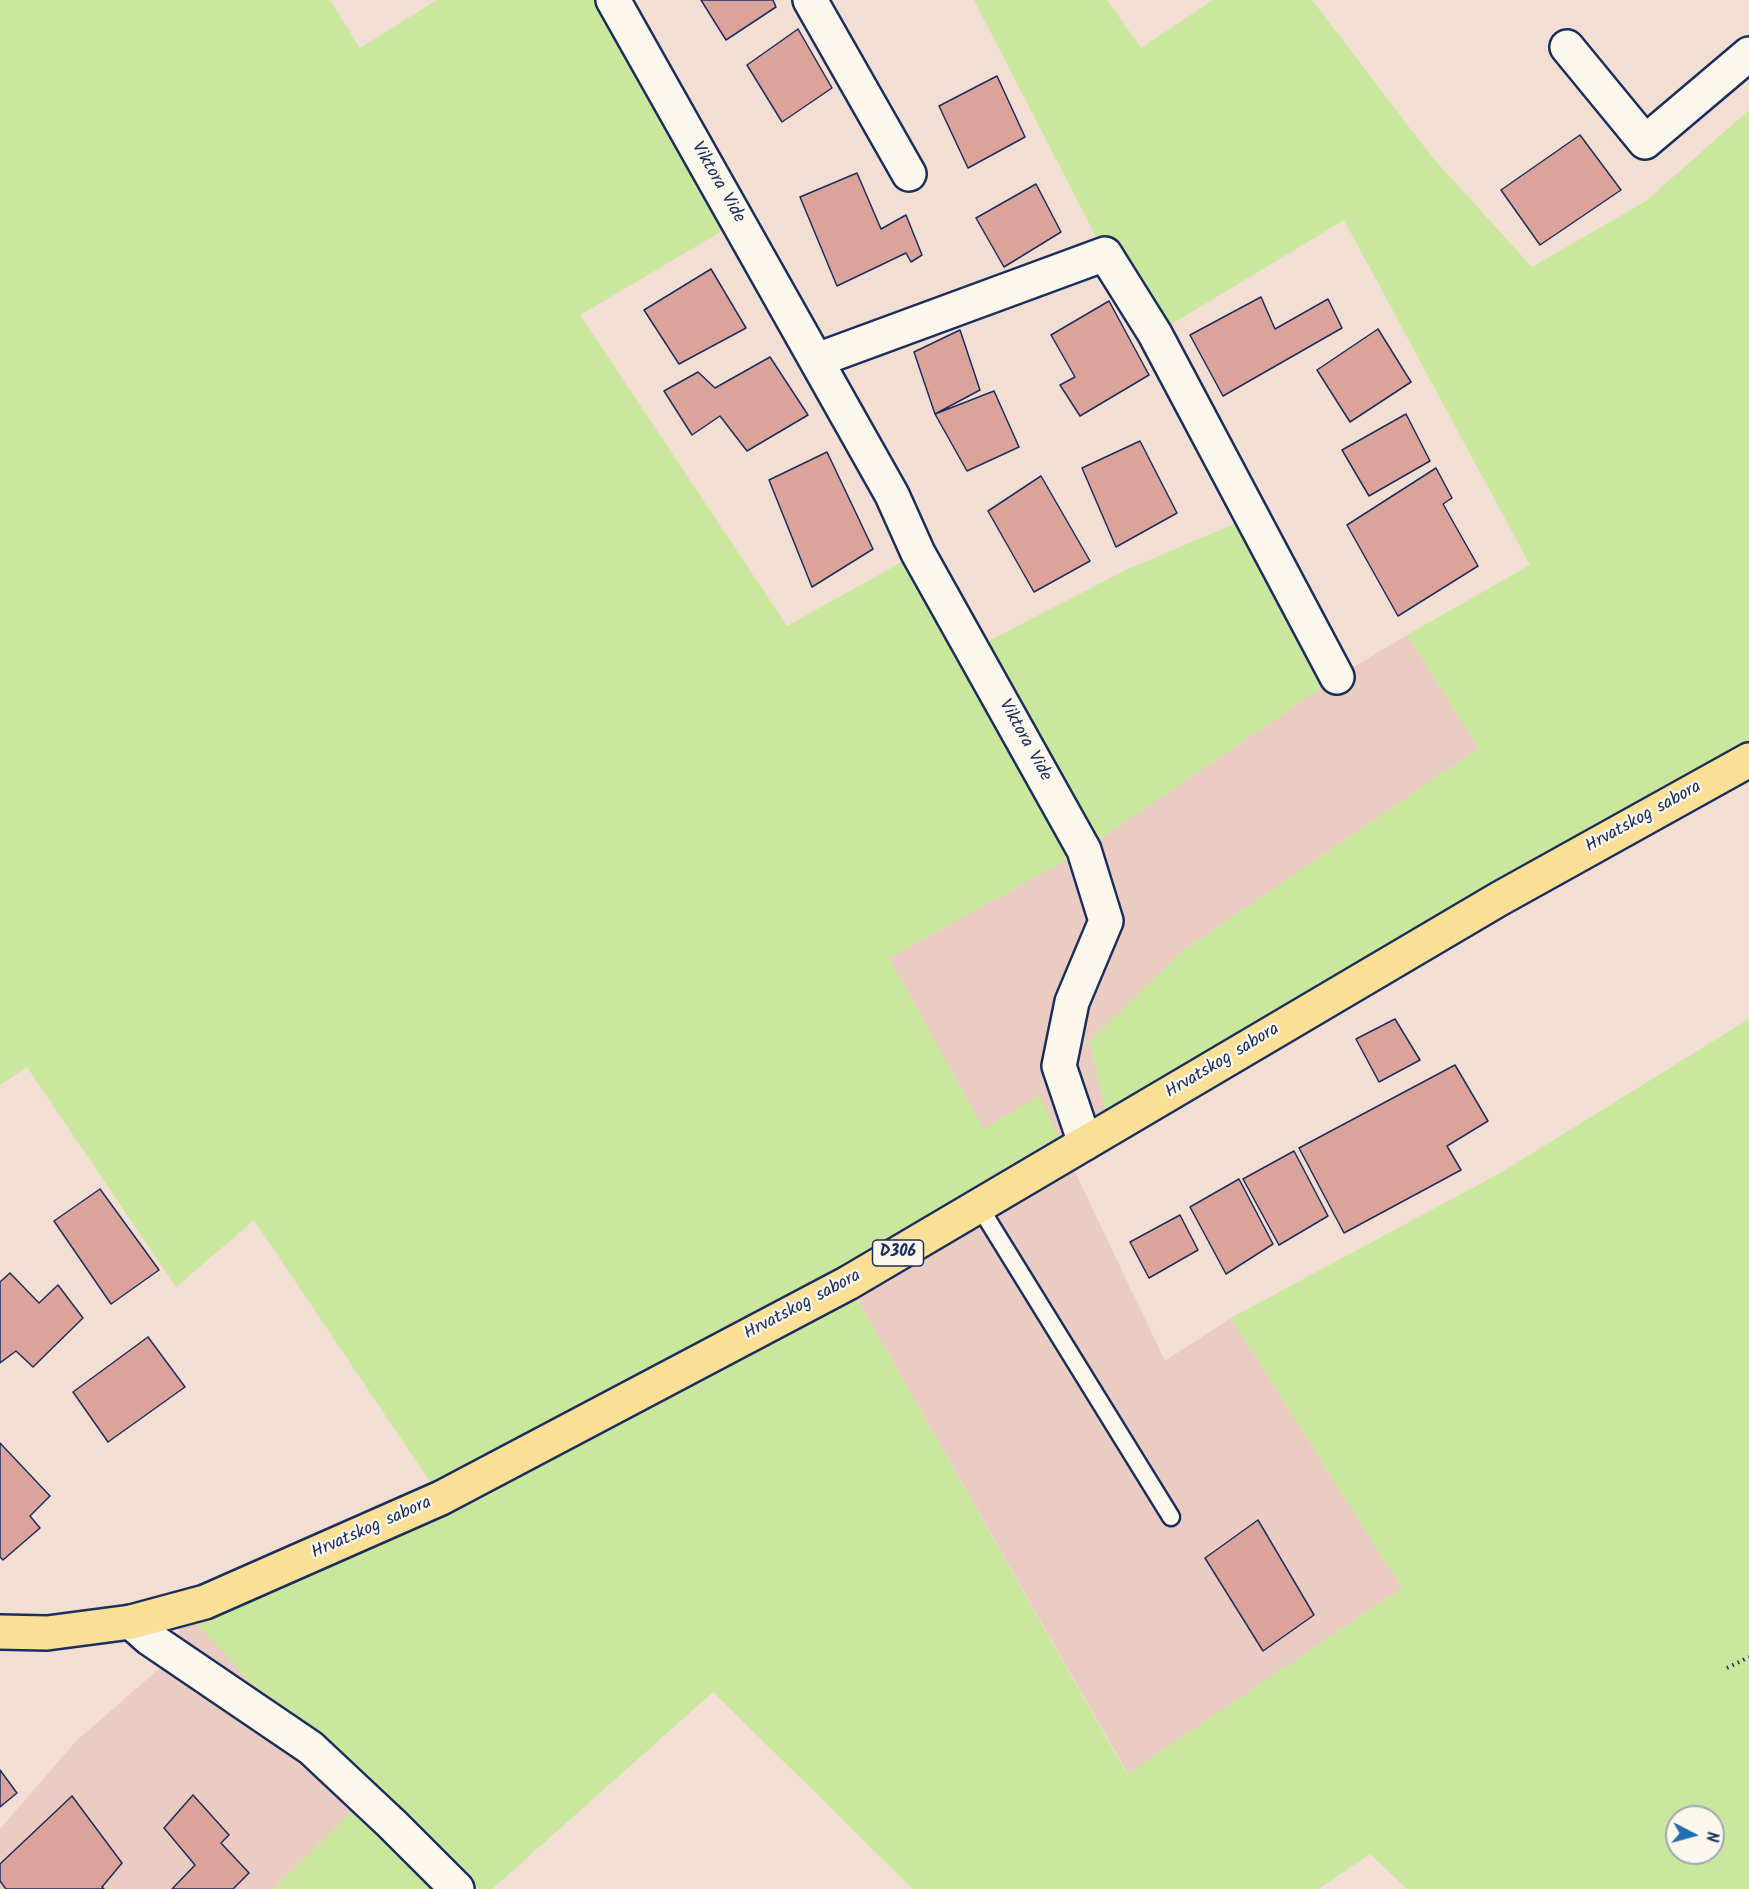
<!DOCTYPE html>
<style>
body{margin:0}
#map{position:relative;width:1749px;height:1889px;overflow:hidden;background:#f2ded3;font-family:Kalam,sans-serif}
canvas{display:block}
.north{position:absolute;left:1665px;top:1805px;width:60px;height:60px;box-sizing:border-box;background:#fbf7ec;border:2px solid #a1a7b3;border-radius:50%;rotate:96deg;font-size:16px;font-weight:700;line-height:24px;text-align:center;color:#1b2f5e}
.north::after{content:'';display:block;margin:auto;width:21px;height:27px;background:#1f6fb2;clip-path:polygon(50% 0,100% 100%,50% 72%,0 100%)}
</style>
<div id="map">
<canvas width="1749" height="1889"></canvas>
<div class="north">N</div>
</div>
<script>
const context = document.querySelector('canvas').getContext('2d');
context.lineJoin = 'round';
function fillPath(path, color) {
  context.fillStyle = color;
  context.fill(path, 'evenodd');
}
function poly(rows) {
  const path = new Path2D();
  for (const r of rows) {
    path.moveTo(r[0], r[1]);
    for (let i = 2; i < r.length; i += 2) path.lineTo(r[i], r[i + 1]);
  }
  return path;
}
function trace(path, color, width, dash) {
  context.strokeStyle = color;
  context.lineWidth = width;
  context.lineCap = dash ? 'butt' : 'round';
  context.setLineDash(dash || []);
  context.stroke(path);
}
function label(font, color, halo, rows, align = 'center') {
  context.font = font + ' Kalam,sans-serif';
  context.lineWidth = 4.5;
  context.setLineDash([]);
  context.textBaseline = 'middle';
  context.strokeStyle = halo;
  context.fillStyle = color;
  for (const [text, x, y, turn = 0] of rows) {
    context.save();
    context.translate(x, y);
    context.rotate((+turn || 0) * Math.PI / 180);
    context.textAlign = isNaN(turn) ? turn : align;
    if (halo) context.strokeText(text, 0, 0);
    context.fillText(text, 0, 0);
    context.restore();
  }
}
const built = poly([
 [1407,635,1479,748,1184,950,1089,1041,1110,1129,1067,1155,1165,1361,1231,1318,1402,1588,1128,1774,848,1283,984,1130,889,958,1084,850,1337,677],
 [182,1607,311,1748,365,1798,273,1889,0,1889,0,1829,76,1741,175,1655]
]);
const green = poly([
 [0,0,330,0,360,48,437,0,613,0,739,221,580,315,787,626,918,553,973,649,1126,570,1253,516,1337,677,1084,850,889,958,984,1129,1040,1095,1066,1154,848,1283,1127,1774,1402,1588,1231,1318,1502,1172,1749,1019,1749,1889,1407,1889,1370,1854,1318,1889,913,1889,713,1692,492,1889,273,1889,365,1798,311,1748,182,1607,441,1498,254,1220,176,1287,27,1067,0,1085],
 [1677,1817,1713,1817,1713,1853,1677,1853],
 [974,0,1107,0,1141,48,1213,0,1312,0,1432,157,1532,267,1646,201,1749,110,1749,760,1110,1129,1089,1041,1184,950,1479,748,1407,635,1530,565,1344,220,1155,334,1105,254]
]);
const building = poly([
 [701,0,773,0,776,7,726,40,701,0],
 [798,29,832,88,782,122,747,65,798,29],
 [997,76,1025,137,968,168,939,106,997,76],
 [1580,135,1621,190,1540,245,1501,190,1580,135],
 [857,173,881,229,906,215,922,255,911,262,906,253,837,286,800,197,857,173],
 [1036,184,1061,232,1004,267,976,218,1036,184],
 [711,269,746,328,679,364,644,310,711,269],
 [1261,297,1275,329,1328,299,1342,328,1223,396,1190,335,1261,297],
 [1109,301,1149,375,1080,416,1060,385,1075,377,1051,335,1109,301],
 [1378,329,1411,382,1350,422,1317,370,1378,329],
 [960,330,980,390,935,414,914,352,960,330],
 [770,357,808,415,747,451,720,416,692,435,664,391,698,372,715,388,770,357],
 [994,391,1019,447,967,471,935,414,994,391],
 [1406,414,1430,461,1369,496,1342,450,1406,414],
 [1140,441,1177,513,1116,547,1082,468,1140,441],
 [827,452,873,549,812,587,769,480,827,452],
 [1436,468,1452,498,1443,504,1478,566,1398,616,1347,525,1436,468],
 [1041,476,1090,561,1034,592,988,511,1041,476],
 [1395,1019,1420,1060,1379,1082,1356,1039,1395,1019],
 [1455,1065,1488,1121,1447,1146,1461,1170,1344,1233,1299,1148,1455,1065],
 [1294,1151,1328,1216,1279,1245,1243,1179,1294,1151],
 [1239,1179,1273,1244,1226,1274,1190,1207,1239,1179],
 [100,1189,159,1270,111,1304,54,1221,100,1189],
 [1180,1215,1198,1250,1149,1278,1130,1242,1180,1215],
 [10,1273,39,1303,58,1285,83,1318,33,1367,16,1351,0,1363,0,1282,10,1273],
 [148,1337,185,1387,108,1442,73,1392,148,1337],
 [0,1443,50,1496,30,1516,40,1528,3,1560,0,1557,0,1443],
 [1258,1520,1314,1615,1263,1651,1205,1558,1258,1520],
 [0,1770,17,1793,0,1807,0,1770],
 [193,1795,229,1835,221,1843,249,1873,233,1889,172,1889,195,1865,164,1828,193,1795],
 [72,1796,122,1863,102,1887,104,1889,6,1889,0,1881,0,1864,72,1796]
]);
const path = poly([
 [1727,1668,1749,1657]
]);
const lane = poly([
 [979,1206,1171,1517]
]);
const street = poly([
 [613,0,892,495,918,553,1084,850,1106,921,1072,1002,1059,1066,1085,1143],
 [810,0,909,174],
 [1567,47,1645,142,1749,54],
 [817,360,1105,254,1155,334,1337,677],
 [131,1622,149,1638,311,1748,392,1824,457,1889]
]);
const primary = poly([
 [0,1632,47,1633,131,1622,205,1602,441,1498,848,1283,1499,899,1749,760]
]);
const shields = [
 [898,1253,51]
];
const shieldNames = [
 ["D306",898,1253]
];
const streetNames = [
 ["Viktora Vide",717,183,60],
 ["Viktora Vide",1024,741,61],
 ["Hrvatskog sabora",1644,818,-29],
 ["Hrvatskog sabora",1223,1062,-31],
 ["Hrvatskog sabora",803,1306,-28],
 ["Hrvatskog sabora",372,1529,-24]
];
fillPath(built, '#ebccc2');
fillPath(green, '#cae79e');
fillPath(building, '#dca39a');
trace(building, '#1b2f5e', 1.5);
trace(lane, '#1b2f5e', 21);
trace(street, '#1b2f5e', 38);
trace(primary, '#1b2f5e', 38);
trace(path, '#1b2f5e', 4, [1.5, 4.5]);
trace(lane, '#fbf7ec', 16);
trace(street, '#fbf7ec', 33);
trace(primary, '#fadf96', 33);
for (const [x, y, w] of shields) {
  const box = new Path2D();
  box.roundRect(x - w / 2, y - 13, w, 26, 4.5);
  context.fillStyle = '#fbf7ec';
  context.fill(box);
  trace(box, '#1b2f5e', 1.5);
}
label('bold 16px', '#1b2f5e', null, shieldNames);
label('18px', '#1b2f5e', '#fbf7ec', streetNames);
</script>
